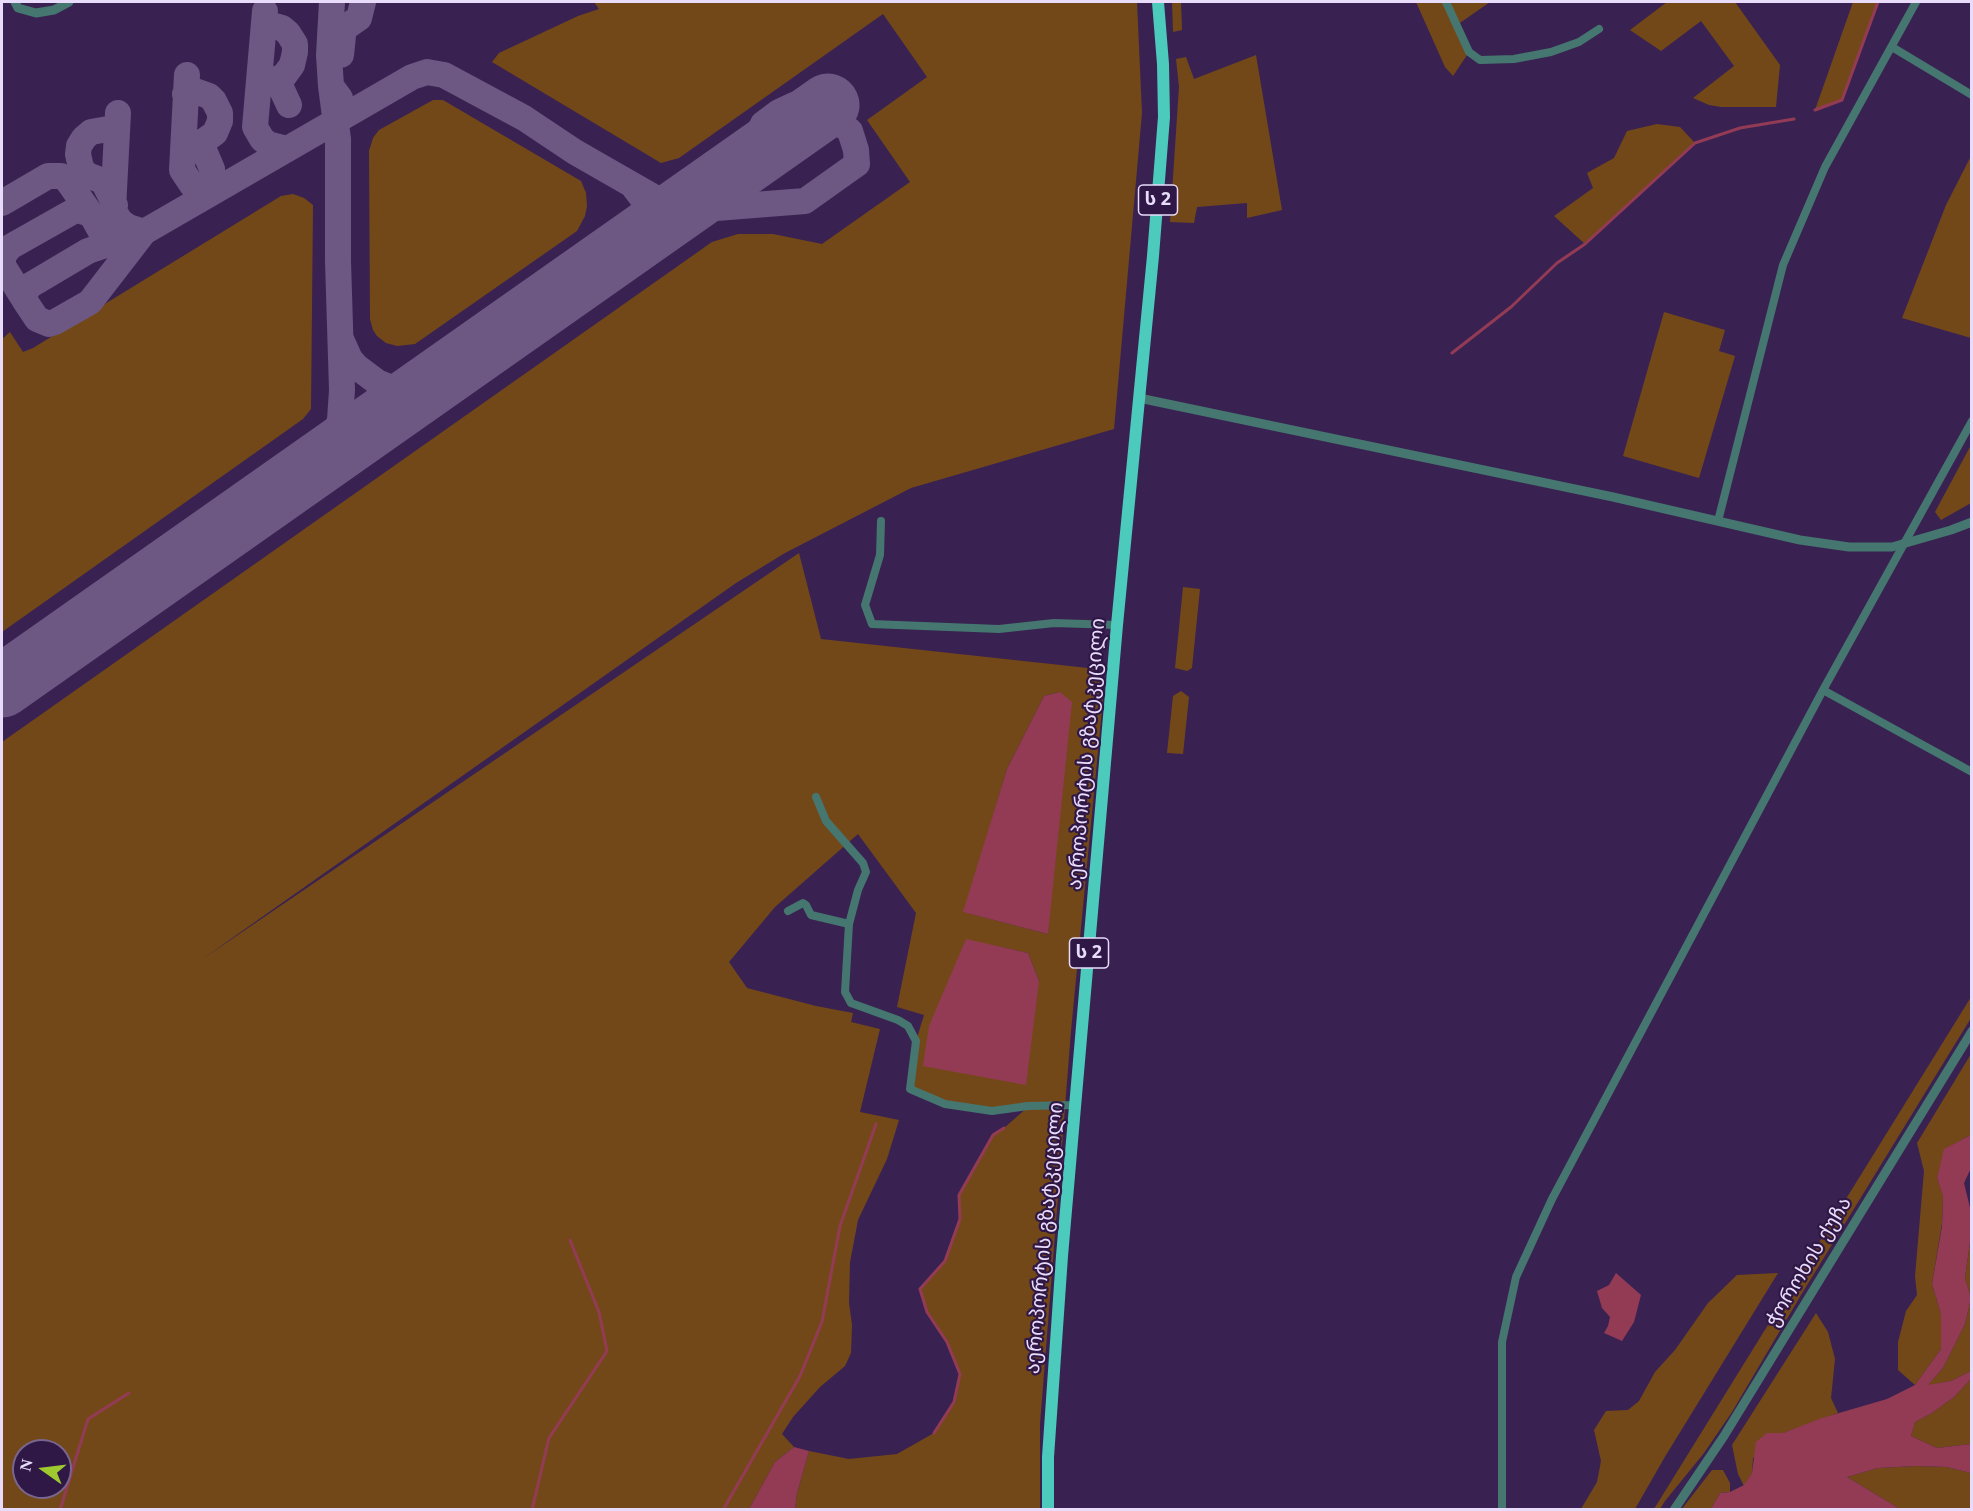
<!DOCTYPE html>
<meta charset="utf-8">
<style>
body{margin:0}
#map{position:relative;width:1973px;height:1511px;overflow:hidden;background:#392251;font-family:Georgia,serif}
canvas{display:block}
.frame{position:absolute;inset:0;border:3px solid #e9dcfa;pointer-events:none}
.north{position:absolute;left:12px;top:1439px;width:60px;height:60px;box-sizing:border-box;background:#2f1746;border:2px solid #79668e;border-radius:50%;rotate:284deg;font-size:16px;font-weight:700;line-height:24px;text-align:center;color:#e9dcfa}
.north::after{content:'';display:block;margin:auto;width:21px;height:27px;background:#9eca2f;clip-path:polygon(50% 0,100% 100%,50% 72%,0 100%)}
</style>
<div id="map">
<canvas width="1973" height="1511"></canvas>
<div class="frame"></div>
<div class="north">N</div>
</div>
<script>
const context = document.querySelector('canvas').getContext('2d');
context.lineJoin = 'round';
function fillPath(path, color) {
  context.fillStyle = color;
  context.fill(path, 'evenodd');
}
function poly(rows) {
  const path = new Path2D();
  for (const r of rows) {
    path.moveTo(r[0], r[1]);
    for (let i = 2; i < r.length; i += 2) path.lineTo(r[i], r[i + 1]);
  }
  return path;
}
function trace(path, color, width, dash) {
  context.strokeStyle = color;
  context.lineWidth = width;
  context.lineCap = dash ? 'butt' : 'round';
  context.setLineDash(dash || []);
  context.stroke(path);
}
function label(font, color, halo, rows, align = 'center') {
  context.font = font + ' Georgia,"Noto Sans Georgian",serif';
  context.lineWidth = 4.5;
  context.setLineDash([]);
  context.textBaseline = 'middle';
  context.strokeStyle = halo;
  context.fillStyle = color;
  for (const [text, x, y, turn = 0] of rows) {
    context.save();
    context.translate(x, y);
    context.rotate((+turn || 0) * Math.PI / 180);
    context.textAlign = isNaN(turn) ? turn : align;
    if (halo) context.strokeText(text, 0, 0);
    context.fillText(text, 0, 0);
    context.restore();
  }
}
const green = poly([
 [594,2,1137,2,1142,113,1114,429,911,488,785,553,736,583,201,960,799,553,821,639,1097,669,1103,699,1071,1031,1040,1424,1040,1509,795,1509,797,1493,809,1451,849,1459,897,1454,934,1433,953,1402,960,1374,947,1342,927,1312,920,1289,945,1261,960,1219,959,1195,993,1135,1004,1128,1028,1107,992,1111,945,1104,910,1089,916,1041,924,1015,897,1007,916,913,858,834,775,907,729,962,747,988,816,1006,853,1013,851,1022,880,1029,860,1112,899,1120,887,1159,858,1220,850,1262,849,1303,852,1325,851,1353,845,1366,820,1387,793,1417,782,1434,794,1447,775,1462,749,1509,2,1509,2,742,712,242,738,234,773,234,822,244,910,182,867,120,927,77,883,14,679,158,661,163,492,62,499,53,578,16,599,9],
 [1060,692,1048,934,964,912,1007,769,1044,696],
 [966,940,1028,953,1039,981,951,976],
 [24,1451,60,1451,60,1487,24,1487],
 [1172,2,1181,2,1182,30,1173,32],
 [1416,2,1490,2,1457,25,1469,52,1453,76,1445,67],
 [1667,2,1735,2,1780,65,1776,107,1721,107,1709,105,1693,98,1734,66,1701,21,1661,51,1630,30],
 [1853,2,1878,2,1842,100,1815,110],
 [1256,55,1282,210,1247,218,1247,203,1197,207,1194,223,1170,222,1179,87,1176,59,1186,57,1194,79],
 [433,100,443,100,581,181,586,193,587,206,585,216,577,231,415,344,397,346,386,343,377,336,373,330,370,319,369,151,373,138,379,130],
 [1657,124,1680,127,1695,143,1585,244,1554,216,1593,188,1587,173,1614,158,1627,131],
 [1971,156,1971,338,1902,318,1946,205],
 [293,194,304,198,313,205,311,409,303,419,2,632,2,339,10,332,23,352,33,348,281,196],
 [1664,312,1725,330,1719,351,1735,356,1699,478,1623,456],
 [1971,445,1971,503,1941,520,1935,512],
 [1183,587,1200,589,1192,668,1187,671,1175,668],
 [1181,691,1189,697,1183,754,1167,753,1173,696],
 [1971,997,1971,1018,1801,1295,1732,1412,1704,1453,1665,1501,1660,1509,1654,1509],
 [1971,1054,1971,1135,1945,1149,1937,1178,1943,1196,1942,1223,1932,1284,1941,1314,1941,1349,1915,1385,1898,1370,1898,1342,1906,1311,1917,1295,1915,1276,1924,1171,1917,1143],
 [1971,1235,1971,1371,1951,1381,1927,1386,1943,1368,1965,1324,1971,1298,1965,1278],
 [1778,1273,1666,1455,1635,1509,1581,1509,1597,1482,1601,1461,1594,1430,1606,1411,1628,1410,1639,1401,1655,1372,1675,1350,1708,1303,1737,1275],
 [1816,1313,1828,1332,1835,1359,1831,1398,1838,1413,1783,1433,1753,1458,1752,1473,1744,1486,1738,1474,1732,1445],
 [1971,1379,1971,1444,1937,1448,1911,1436,1915,1422,1932,1413,1954,1397],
 [1915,1466,1947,1467,1971,1473,1971,1509,1900,1509,1847,1477,1878,1468],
 [1712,1470,1723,1470,1730,1483,1730,1492,1720,1493,1711,1509,1681,1510]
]);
const water = poly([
 [1060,692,1072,702,1048,934,963,912,1007,769,1044,696],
 [966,939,1028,953,1039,981,1026,1085,923,1066,929,1026],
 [1971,1135,1971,1168,1964,1183,1971,1212,1971,1235,1965,1278,1971,1298,1965,1324,1943,1368,1928,1385,1951,1381,1971,1371,1971,1379,1954,1397,1932,1413,1915,1422,1911,1436,1937,1448,1971,1444,1971,1473,1947,1467,1915,1466,1878,1468,1847,1477,1900,1509,1711,1509,1720,1493,1730,1492,1744,1485,1752,1473,1756,1442,1767,1433,1783,1433,1822,1418,1887,1399,1915,1385,1941,1349,1941,1314,1932,1284,1942,1226,1943,1196,1937,1178,1944,1149],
 [1616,1273,1641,1295,1634,1322,1622,1341,1604,1333,1608,1326,1610,1317,1602,1308,1597,1291,1609,1285],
 [794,1447,809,1451,797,1493,795,1509,749,1509,775,1462]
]);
const stream = poly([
 [1815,110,1842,100,1878,2],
 [1452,353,1511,307,1557,263,1585,244,1695,143,1740,128,1794,119],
 [934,1433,954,1402,960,1374,947,1342,927,1312,920,1289,945,1261,960,1219,959,1195,993,1135,1004,1128],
 [60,1510,88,1419,129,1393],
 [532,1510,549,1438,607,1351,599,1312,570,1240],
 [723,1510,800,1376,822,1322,840,1226,876,1124]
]);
const taxiway = poly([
 [332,2,329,55,331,86,340,98],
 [265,11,255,127,262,139,268,144,287,149],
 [264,27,275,26,282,28,288,33,295,44,295,52,292,65,284,76,277,79,289,105],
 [341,55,344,26,349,25,359,18,363,2],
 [187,75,182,170,192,185,198,189,215,191],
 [185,94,195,91,209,96,214,101,220,113,220,121,215,133,201,143,212,169],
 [2,203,48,176,61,176,67,180,91,214,104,237,117,241],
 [115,205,103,181,87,175,81,168,78,154,79,146,84,138,91,132,108,129,117,131],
 [616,254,639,236,644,227,647,213,643,199,633,186],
 [2,264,25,301,25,294,29,286,88,251,144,232,412,77,427,72,444,75,524,118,575,152,678,211,805,201,857,164,856,150,850,131,822,109,794,105,779,112,763,124,755,140,751,159],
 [3,267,3,256,10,247,72,212,77,210,91,214],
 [25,301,37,319,49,324,55,322,90,302,144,232,128,227,120,221,113,209,118,113],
 [341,339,350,359,357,367,377,382,392,388,407,390,422,388,436,380],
 [301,475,324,457,332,443,340,420,342,390,338,261,338,139,331,86]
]);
const runway = poly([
 [2,686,828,105]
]);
const minor = poly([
 [1446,2,1469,52,1480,60,1514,59,1551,52,1579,42,1599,29],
 [1892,47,1972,95],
 [881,521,880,555,865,605,872,624,999,629,1054,623,1117,625],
 [1718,521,1783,265,1825,167,1916,2],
 [1823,690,1972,772],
 [816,797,826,821,863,863,866,872,858,890,849,924,845,992,851,1003,898,1020,908,1026,916,1041,910,1089,945,1104,992,1111,1028,1106,1076,1105],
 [788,911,803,903,806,905,811,915,849,924],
 [1502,1510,1502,1342,1516,1277,1552,1199,1823,690,1972,421]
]);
const tertiary = poly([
 [15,2,18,8,36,13,54,10,69,2],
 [1139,398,1613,497,1800,540,1849,547,1892,547,1951,530,1972,522],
 [1674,1510,1724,1436,1972,1031]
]);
const trunk = poly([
 [1048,1510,1048,1457,1062,1256,1117,625,1153,256,1164,117,1163,64,1158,2]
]);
const shields = [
 [1158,200,39],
 [1089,953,39]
];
const shieldNames = [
 ["ს 2",1158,200],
 ["ს 2",1089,953]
];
const streetNames = [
 ["აეროპორტის გზატკეცილი",1087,754,-85],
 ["აეროპორტის გზატკეცილი",1045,1238,-85],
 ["ჭოროხის ქუჩა",1809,1262,-59]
];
fillPath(green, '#734819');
fillPath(water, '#933b55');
trace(stream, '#933b55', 3);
trace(taxiway, '#6c5882', 26);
trace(runway, '#6c5882', 63);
trace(minor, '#45766f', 8);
trace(tertiary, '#45766f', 9);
trace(trunk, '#4ccabc', 12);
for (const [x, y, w] of shields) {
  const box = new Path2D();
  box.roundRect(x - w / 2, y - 15, w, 30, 4.5);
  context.fillStyle = '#2f1746';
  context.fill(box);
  trace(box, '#e9dcfa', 1.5);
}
label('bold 18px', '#e9dcfa', null, shieldNames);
label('20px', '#e9dcfa', '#2f1746', streetNames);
</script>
